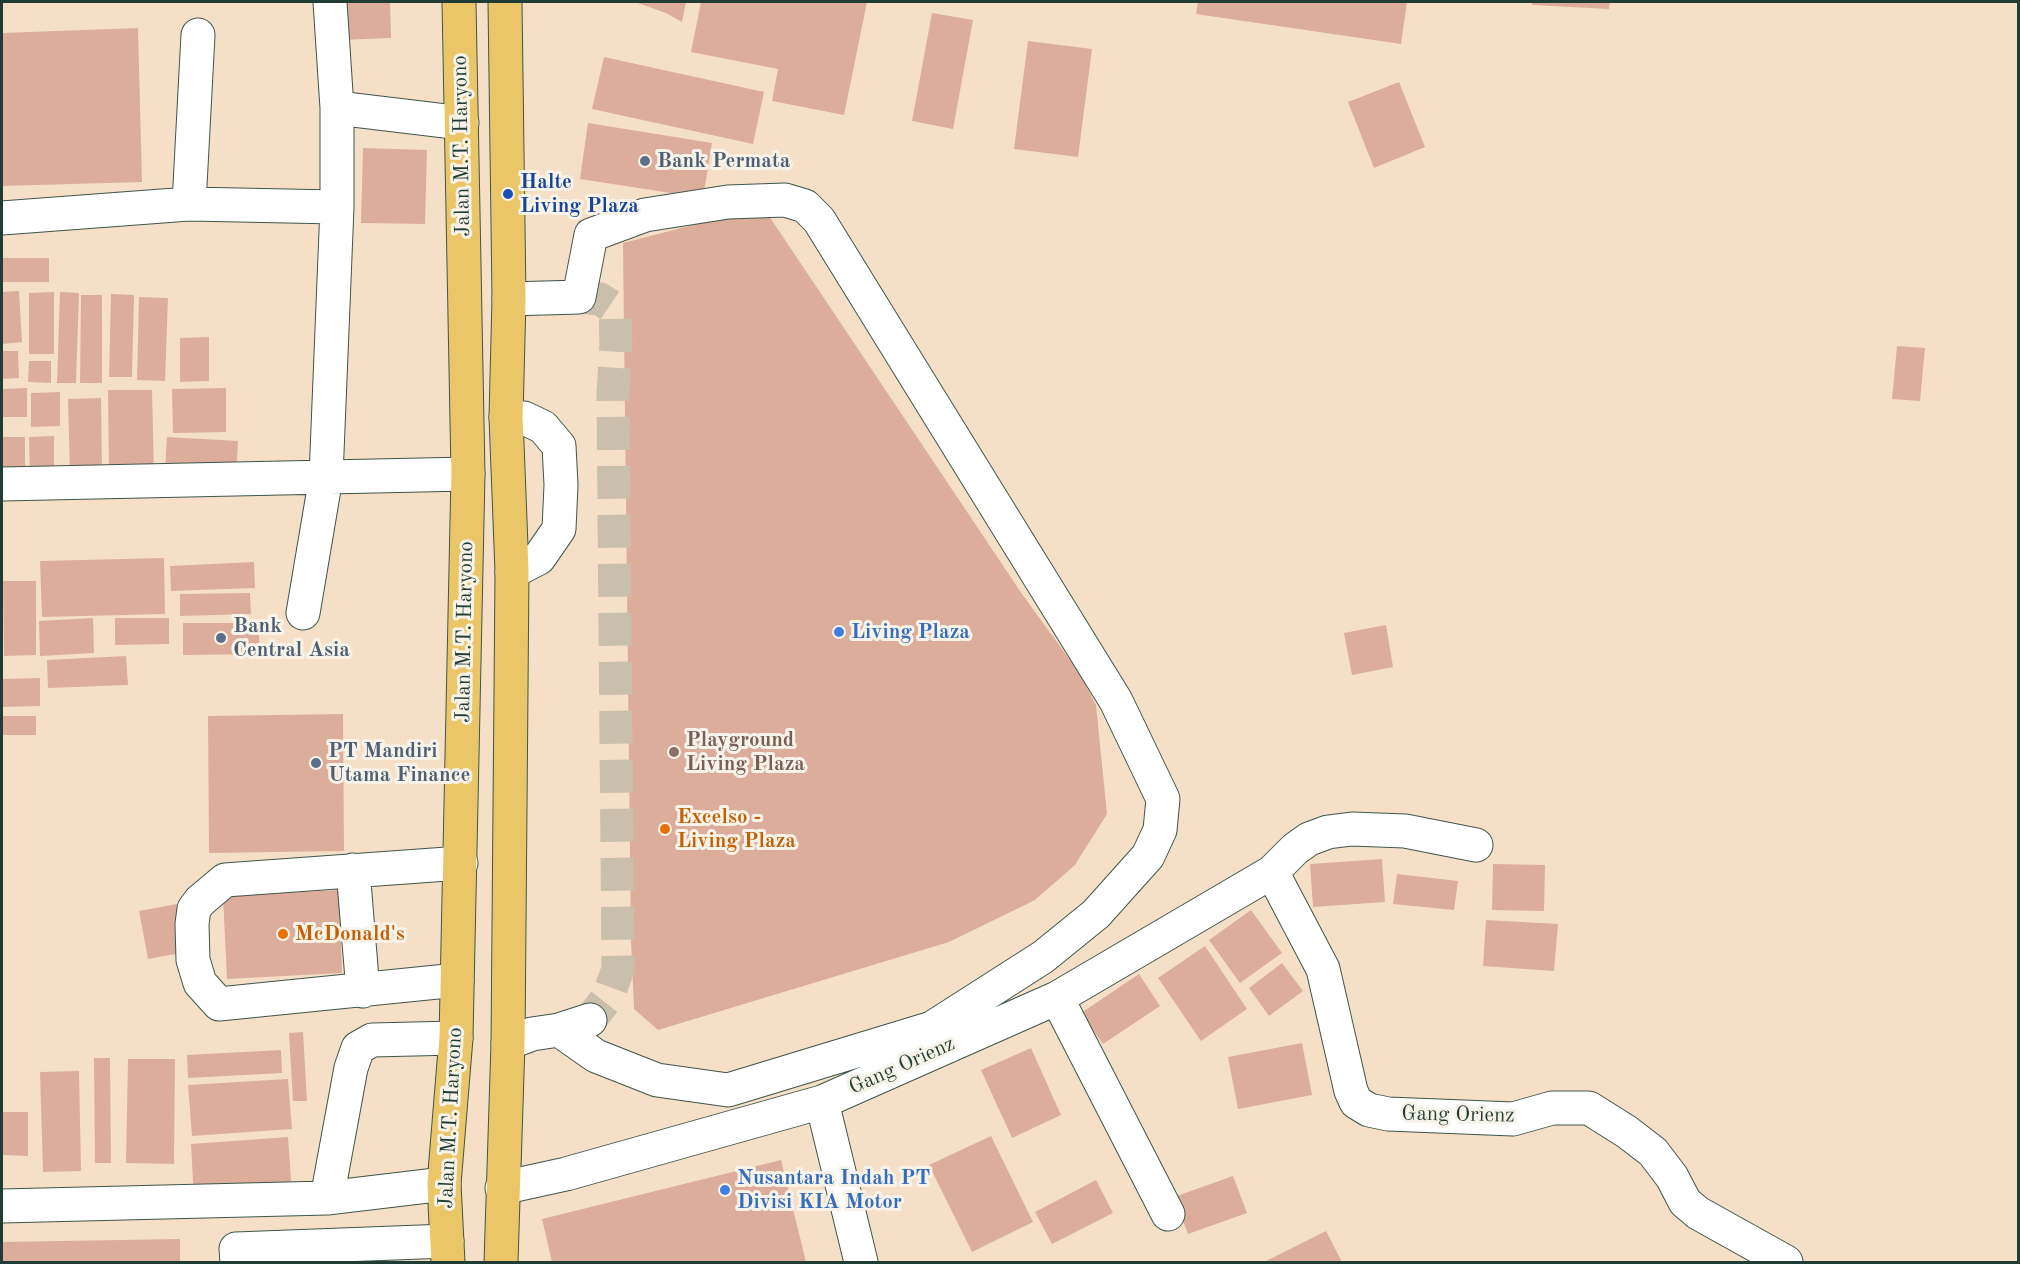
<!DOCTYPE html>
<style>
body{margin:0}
#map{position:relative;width:2020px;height:1264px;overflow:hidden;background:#f5e0c7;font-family:"Old Standard TT",serif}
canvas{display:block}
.frame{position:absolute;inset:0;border:3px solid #1f3d34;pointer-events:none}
</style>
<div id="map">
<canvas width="2020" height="1264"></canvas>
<div class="frame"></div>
</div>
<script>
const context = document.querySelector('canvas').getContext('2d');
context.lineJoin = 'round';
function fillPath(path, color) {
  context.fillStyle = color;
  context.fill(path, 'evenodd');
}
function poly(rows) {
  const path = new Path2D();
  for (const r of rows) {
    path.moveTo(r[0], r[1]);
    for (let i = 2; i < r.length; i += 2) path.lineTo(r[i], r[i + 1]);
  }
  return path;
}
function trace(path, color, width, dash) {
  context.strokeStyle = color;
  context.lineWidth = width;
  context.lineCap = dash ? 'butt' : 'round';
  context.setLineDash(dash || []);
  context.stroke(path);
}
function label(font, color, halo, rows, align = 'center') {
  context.font = font + ' "Old Standard TT",serif';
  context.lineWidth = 6;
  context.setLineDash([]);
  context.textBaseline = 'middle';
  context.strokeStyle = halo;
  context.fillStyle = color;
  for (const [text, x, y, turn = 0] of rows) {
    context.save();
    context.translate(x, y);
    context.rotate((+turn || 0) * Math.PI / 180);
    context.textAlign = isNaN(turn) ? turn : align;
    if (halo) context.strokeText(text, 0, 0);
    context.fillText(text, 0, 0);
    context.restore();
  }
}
const building = poly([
 [340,2,390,2,391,38,342,40],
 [635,2,686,2,682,22,666,13],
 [701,2,867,2,844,115,772,101,778,69,691,52],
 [1198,2,1407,2,1401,44,1196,14],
 [1532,2,1610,2,1609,9,1532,5],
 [932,13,973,20,953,129,912,121],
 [138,28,142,182,2,186,2,33],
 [1028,41,1092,49,1078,157,1014,149],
 [604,57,764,92,753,144,592,109],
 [1399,82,1425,147,1374,168,1348,102],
 [588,123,712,143,703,198,580,179],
 [363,148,427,150,425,224,361,223],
 [763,207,1022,594,1078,671,1096,705,1107,814,1075,865,1035,900,949,942,658,1030,634,1009,631,940,623,243],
 [2,258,49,258,49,282,2,282],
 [19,291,22,342,2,344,2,292],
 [54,292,54,354,29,354,29,293],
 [60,292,79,293,76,383,57,383],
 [111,294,134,295,132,377,109,377],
 [81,295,102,295,102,383,80,383],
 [139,297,168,298,165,381,137,380],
 [209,337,209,381,180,382,180,338],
 [1897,346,1925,348,1920,401,1892,399],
 [2,351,18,351,19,378,2,379],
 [29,361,51,361,51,383,28,382],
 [27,388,27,417,2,417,2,389],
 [226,388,226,432,173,433,172,389],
 [108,390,152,390,154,474,109,475],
 [60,392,60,426,31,427,31,393],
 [101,398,102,476,70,476,68,399],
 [54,436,54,474,30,475,29,437],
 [2,437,25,437,25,476,2,476],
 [167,437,238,441,236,476,165,472],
 [164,558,165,614,42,617,40,561],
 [254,562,255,588,171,591,170,566],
 [3,581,36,581,36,655,4,656],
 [250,593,251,614,180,616,180,594],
 [93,618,94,653,40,656,39,621],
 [115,618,169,618,169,644,115,645],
 [183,623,259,623,259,654,183,655],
 [1386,625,1393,667,1352,675,1344,633],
 [126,656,128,685,48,688,47,660],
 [40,678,40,706,2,707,2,679],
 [343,714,344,851,209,853,208,716],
 [2,716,36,716,36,735,2,735],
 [1382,859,1385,902,1313,907,1310,864],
 [1493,864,1545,865,1544,911,1492,910],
 [1397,874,1458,881,1454,910,1393,904],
 [339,890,342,973,227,979,223,896],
 [177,904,186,952,148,959,139,911],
 [1251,910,1282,953,1240,983,1209,940],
 [1486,920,1558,924,1554,971,1483,966],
 [1205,946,1247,1009,1201,1041,1158,978],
 [1282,963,1303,991,1269,1016,1249,988],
 [1139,974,1160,1006,1103,1044,1081,1013],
 [303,1032,307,1101,293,1101,289,1033],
 [1302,1043,1312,1095,1238,1109,1228,1057],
 [1031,1048,1061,1115,1012,1138,981,1070],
 [281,1050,282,1073,188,1078,187,1055],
 [94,1058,110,1058,111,1163,95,1163],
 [128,1059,175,1059,174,1164,126,1163],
 [79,1071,81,1171,43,1172,40,1072],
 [288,1079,292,1129,192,1136,188,1085],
 [2,1112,28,1112,28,1156,2,1155],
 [991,1136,1033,1222,972,1252,929,1165],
 [288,1137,292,1194,194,1200,191,1144],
 [781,1160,806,1262,552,1262,542,1219],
 [1233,1176,1247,1213,1188,1234,1174,1197],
 [1096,1180,1113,1213,1052,1244,1035,1212],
 [1326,1231,1342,1262,1264,1262],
 [180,1239,180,1262,2,1262,2,1242]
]);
const minorTunnel = poly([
 [579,297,600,299,615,309,616,344,613,393,618,969,608,997,590,1020]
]);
const minor = poly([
 [337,108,462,123],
 [189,204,198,35],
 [2,218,189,204,337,207],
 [509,299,579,297,591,235,645,215,728,202,785,200,805,206,819,220,1116,701,1163,799,1160,830,1148,856,1096,914,1043,957,932,1028,728,1090,657,1080,596,1056,559,1030],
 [506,417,524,418,543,427,559,446,561,485,559,529,539,558,512,572],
 [2,484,468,474],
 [303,613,326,477,337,207,337,108,330,2],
 [353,870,363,991],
 [1272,872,1323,969,1351,1091,1356,1102,1369,1110,1388,1114,1513,1119,1552,1108,1589,1108,1627,1132,1653,1152,1672,1177,1685,1202,1698,1213,1786,1262],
 [457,980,219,1004,200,983,193,960,192,924,194,909,200,901,225,880,461,863],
 [1057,998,1168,1214],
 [508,1043,532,1034,559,1030,590,1020],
 [822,1102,861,1262],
 [502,1188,566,1174,822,1102,1057,998,1272,872,1295,849,1309,839,1328,832,1352,829,1405,831,1476,845],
 [327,1198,351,1068,358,1048,372,1040,456,1038],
 [2,1206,327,1198,444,1184],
 [237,1262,236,1249,447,1241]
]);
const major = poly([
 [448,1262,444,1184,456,1038,468,474,459,2],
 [501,1262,508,1043,512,572,506,417,509,299,505,2]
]);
const markers = [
 [645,161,6,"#5c6f8a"],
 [508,194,6,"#1a4fb4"],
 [839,632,6,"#3f7fe0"],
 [221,638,6,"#5c6f8a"],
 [674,752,6,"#8d6e63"],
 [316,763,6,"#5c6f8a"],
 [665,829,6,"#e8710a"],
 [283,934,6,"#e8710a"],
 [725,1190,6,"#3f7fe0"]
];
const streetNames = [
 ["Jalan M.T. Haryono",462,146,-91],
 ["Jalan M.T. Haryono",465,632,-89],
 ["Gang Orienz",902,1066,-24],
 ["Gang Orienz",1458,1115,1],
 ["Jalan M.T. Haryono",451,1118,-87]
];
const serviceNames = [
 ["Bank Permata",657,161],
 ["Bank",233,626],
 ["Central Asia",233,650],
 ["PT Mandiri",328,751],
 ["Utama Finance",328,775]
];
const transitNames = [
 ["Halte",520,182],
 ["Living Plaza",520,206]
];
const shopNames = [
 ["Living Plaza",851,632],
 ["Nusantara Indah PT",737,1178],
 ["Divisi KIA Motor",737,1202]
];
const educationNames = [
 ["Playground",686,740],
 ["Living Plaza",686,764]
];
const foodNames = [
 ["Excelso -",677,817],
 ["Living Plaza",677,841],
 ["McDonald's",295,934]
];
fillPath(building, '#ddad9c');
trace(minorTunnel, '#cabfaa', 33, [33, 16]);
trace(minor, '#3f554a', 35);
trace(major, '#3f554a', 35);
trace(minor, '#fff', 33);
trace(major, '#ebc669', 33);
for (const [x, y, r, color] of markers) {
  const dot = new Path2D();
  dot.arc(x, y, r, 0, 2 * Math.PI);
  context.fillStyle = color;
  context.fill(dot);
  trace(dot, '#f7f3e8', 2);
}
label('21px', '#1f3d34', '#f7f3e8', streetNames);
label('bold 21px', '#4e5e75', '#f7f3e8', serviceNames, 'left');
label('bold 21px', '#164399', '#f7f3e8', transitNames, 'left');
label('bold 21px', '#366cbe', '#f7f3e8', shopNames, 'left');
label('bold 21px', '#785e54', '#f7f3e8', educationNames, 'left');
label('bold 21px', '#c56008', '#f7f3e8', foodNames, 'left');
</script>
